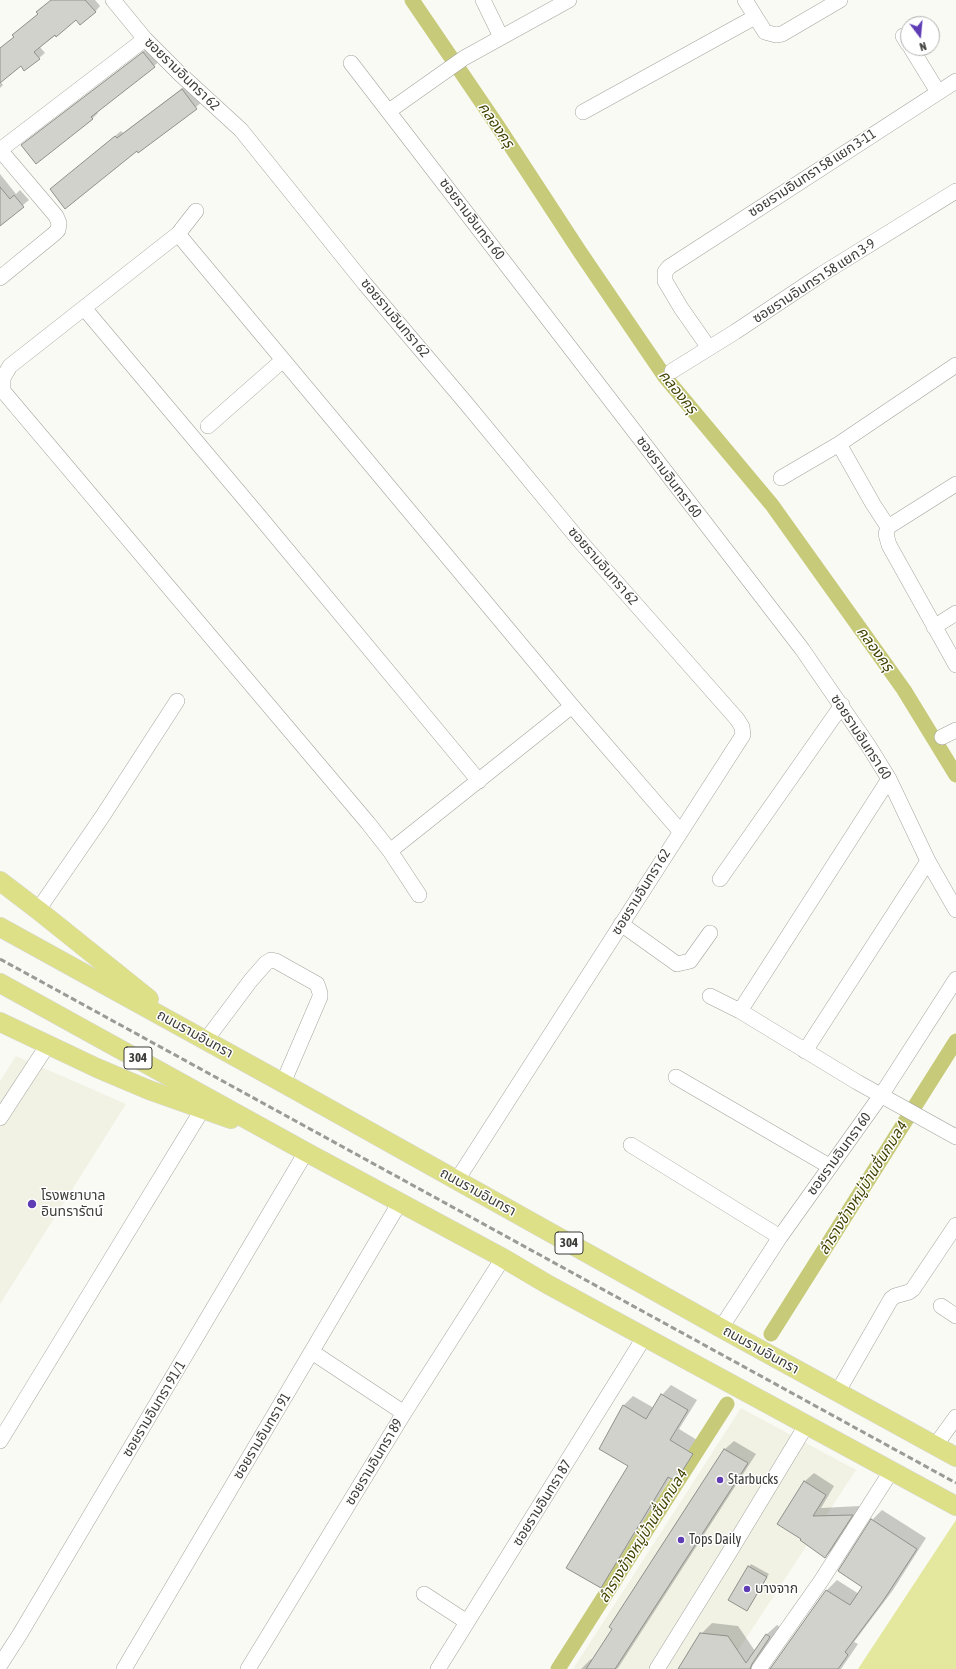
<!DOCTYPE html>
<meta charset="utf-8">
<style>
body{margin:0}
#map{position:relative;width:956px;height:1669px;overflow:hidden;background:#f9faf4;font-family:"Asap Condensed",sans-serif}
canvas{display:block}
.north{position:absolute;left:900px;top:16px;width:40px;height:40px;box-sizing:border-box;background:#fff;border:1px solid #b1b1b0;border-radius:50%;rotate:164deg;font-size:11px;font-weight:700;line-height:16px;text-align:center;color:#3c3c39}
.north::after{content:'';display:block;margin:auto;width:14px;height:18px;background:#5e3cb4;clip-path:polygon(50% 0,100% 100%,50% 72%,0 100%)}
</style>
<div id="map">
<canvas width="956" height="1669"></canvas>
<div class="north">N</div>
</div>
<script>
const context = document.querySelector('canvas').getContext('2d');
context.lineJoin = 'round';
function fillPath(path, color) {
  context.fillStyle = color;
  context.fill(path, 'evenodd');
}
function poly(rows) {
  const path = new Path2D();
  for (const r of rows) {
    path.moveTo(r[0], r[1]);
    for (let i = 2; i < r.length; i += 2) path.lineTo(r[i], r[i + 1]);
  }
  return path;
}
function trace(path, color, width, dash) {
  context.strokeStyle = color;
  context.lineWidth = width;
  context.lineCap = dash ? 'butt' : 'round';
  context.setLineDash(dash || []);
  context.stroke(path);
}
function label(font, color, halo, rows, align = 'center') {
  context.font = font + ' "Asap Condensed","Noto Sans Thai",sans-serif';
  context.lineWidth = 3;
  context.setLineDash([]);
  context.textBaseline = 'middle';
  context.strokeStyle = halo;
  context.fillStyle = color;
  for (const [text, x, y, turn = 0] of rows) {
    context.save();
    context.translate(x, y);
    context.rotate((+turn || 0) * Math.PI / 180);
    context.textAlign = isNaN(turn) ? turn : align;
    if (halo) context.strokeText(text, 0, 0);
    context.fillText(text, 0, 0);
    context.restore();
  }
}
const built = poly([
 [16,1056,126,1104,0,1304,0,1081],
 [741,1408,856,1470,726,1669,573,1669]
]);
const green = poly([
 [956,1520,956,1669,858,1669]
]);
const shadow = poly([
 [51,0,95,0,100,6,95,12,77,19,40,47,45,53,39,58,21,65,0,81,3,85,0,88,0,48,15,37,13,35,39,13,38,12],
 [149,47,160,61,97,111,98,113,93,118,36,162,28,140],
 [188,84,202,102,172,127,137,149,57,184,121,131,123,133],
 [0,174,16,194,20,190,29,200,0,224],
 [671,1385,697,1400,679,1429,702,1443,686,1470,676,1480,671,1477,610,1577,601,1587,629,1465,623,1406,633,1396,654,1408,662,1395],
 [734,1441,756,1454,618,1668,616,1669,581,1669,591,1659,593,1660,613,1628,611,1627,725,1449],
 [814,1473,834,1486,821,1508,860,1506,834,1548,825,1557,803,1539,779,1524,805,1481],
 [882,1510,926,1538,893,1590,854,1642,858,1644,841,1669,679,1669,701,1634,712,1623,738,1626,755,1651,766,1635,777,1625,780,1627,765,1666,771,1668,827,1590,837,1580,859,1594,864,1587,872,1520],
 [751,1564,769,1574,747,1610,729,1600]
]);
const canal = poly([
 [412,0,497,125,580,252,665,377,772,505,904,690,956,775],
 [771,1334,956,1041],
 [558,1669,727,1404]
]);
const building = poly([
 [51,0,85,0,96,12,80,25,76,20,56,37,55,35,34,52,40,59,24,71,21,66,0,83,0,48,14,37,12,35,38,14,36,12,51,0],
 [143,52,155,67,91,117,93,119,36,164,21,145,143,52],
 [182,89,197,109,138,153,137,151,65,209,50,189,115,136,117,138,182,89],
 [0,187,10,199,14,195,24,207,0,226,0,187],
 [661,1394,688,1410,670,1440,693,1454,676,1481,668,1477,601,1588,566,1568,628,1466,599,1449,623,1405,646,1419,661,1394],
 [724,1449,748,1463,615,1669,586,1669,612,1629,609,1627,724,1449],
 [804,1481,826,1495,813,1516,853,1515,825,1558,800,1540,801,1539,777,1524,804,1481],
 [871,1519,917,1549,883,1601,845,1652,848,1655,838,1669,770,1669,826,1590,850,1605,862,1587,838,1571,871,1519],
 [748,1566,767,1577,747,1611,728,1600,748,1566],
 [700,1633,728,1636,746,1663,766,1634,770,1637,752,1664,750,1669,678,1669,700,1633]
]);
const minor = poly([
 [113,0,145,39,180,74,241,130,365,284,465,402,579,540,737,719,742,727,743,735,457,1180],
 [483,0,501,37],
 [745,0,765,32,776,35,782,34,840,0],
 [903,36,908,44],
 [911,48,938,92],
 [351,63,802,649,868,745,889,779,928,861,956,910],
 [389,111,464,58,569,0],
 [583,112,755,17],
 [0,150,145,39],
 [0,150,56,216,59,223,58,230,54,234,0,278],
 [196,211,178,234,10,366,3,378,3,391,368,823,390,851,419,895],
 [178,234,572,706,680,831],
 [84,308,259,516,479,781],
 [709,348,681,308,665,281,665,272,669,267,956,81],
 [672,371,735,332,822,274,956,191],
 [208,426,283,360],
 [839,444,873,504,888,527,886,534,889,545,956,665],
 [781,478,839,444,956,365],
 [888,527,956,484],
 [934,627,956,613],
 [942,737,956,730],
 [390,851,572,706],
 [720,879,842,705],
 [38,910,102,817,177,701],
 [621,924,677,964,690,961,710,933],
 [710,996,740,1011,857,1082,956,1137],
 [740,1011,889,779],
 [206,1040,251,980,266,963,271,960,276,961,317,984,320,993,320,997,283,1083],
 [805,1051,928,861],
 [676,1077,829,1166],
 [0,1118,47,1046],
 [631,1145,780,1237],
 [941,1306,956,1316],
 [721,1328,780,1237,882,1094,956,979],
 [312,1352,404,1413],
 [837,1393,891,1299,895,1296,909,1292,913,1289,956,1225],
 [0,1441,202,1110],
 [935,1446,956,1417],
 [424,1594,467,1622],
 [0,1665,20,1634,306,1152],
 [124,1669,400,1202],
 [248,1669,404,1413,503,1258],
 [438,1669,645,1336],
 [657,1669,729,1553,807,1424],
 [759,1669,821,1581,892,1470]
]);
const major = poly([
 [0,881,38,910,149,999],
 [0,927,283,1083,721,1328,956,1457],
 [0,983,306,1152,503,1258,547,1284,956,1506],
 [0,1022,97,1068,149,1090,231,1119]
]);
const rail = poly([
 [0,959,956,1483]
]);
const markers = [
 [32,1204,5,"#5e3cb4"],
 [720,1480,4,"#5e3cb4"],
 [681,1540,4,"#5e3cb4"],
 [747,1589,4,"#5e3cb4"]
];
const shields = [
 [138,1058,28],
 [569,1243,28]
];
const shieldNames = [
 ["304",138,1058],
 ["304",569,1243]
];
const streetNames = [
 ["ซอยรามอินทรา 62",182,74,44],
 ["ซอยรามอินทรา 58 แยก 3-11",812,173,-33],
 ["ซอยรามอินทรา 60",472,219,53],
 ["ซอยรามอินทรา 58 แยก 3-9",814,281,-33],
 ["ซอยรามอินทรา 62",395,318,50],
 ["ซอยรามอินทรา 60",669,477,53],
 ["ซอยรามอินทรา 62",603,566,49],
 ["ซอยรามอินทรา 60",861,737,57],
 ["ซอยรามอินทรา 62",641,892,-58],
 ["ถนนรามอินทรา",195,1034,29],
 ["ซอยรามอินทรา 60",839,1154,-54],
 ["ถนนรามอินทรา",478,1192,29],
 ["ถนนรามอินทรา",761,1350,29],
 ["ซอยรามอินทรา 91/1",154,1409,-59],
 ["ซอยรามอินทรา 91",262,1436,-59],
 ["ซอยรามอินทรา 89",374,1462,-59],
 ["ซอยรามอินทรา 87",542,1503,-58]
];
const poiNames = [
 ["โรงพยาบาล",41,1196],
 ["อินทรารัตน์",41,1212],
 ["Starbucks",728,1480],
 ["Tops Daily",689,1540],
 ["บางจาก",755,1589]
];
const waterNames = [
 ["คลองครุ",496,125,56],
 ["คลองครุ",678,392,51],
 ["คลองครุ",875,649,54],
 ["ลำรางข้างหมู่บ้านชื่นกมล 4",863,1188,-58],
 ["ลำรางข้างหมู่บ้านชื่นกมล 4",643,1536,-58]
];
fillPath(built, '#f1f2e4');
fillPath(green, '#e4e89e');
fillPath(shadow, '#0003');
trace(canal, '#c7ca79', 15);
fillPath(building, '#d1d2cc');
trace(building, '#90918b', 1);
trace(minor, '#a3a49e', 16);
trace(major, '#d8d8d7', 20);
trace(minor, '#fff', 15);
trace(major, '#dee088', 19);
trace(rail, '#9a9b96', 3, [6, 3]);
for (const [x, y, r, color] of markers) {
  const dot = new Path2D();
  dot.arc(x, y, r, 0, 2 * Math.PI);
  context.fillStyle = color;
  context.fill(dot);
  trace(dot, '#fff', 1.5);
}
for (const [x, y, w] of shields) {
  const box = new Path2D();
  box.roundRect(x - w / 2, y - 11, w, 22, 3);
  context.fillStyle = '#fff';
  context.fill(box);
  trace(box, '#3c3c39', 1);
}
label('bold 13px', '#3c3c39', null, shieldNames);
label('14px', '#3c3c39', '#fff', streetNames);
label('14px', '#3c3c39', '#fff', poiNames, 'left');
label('italic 15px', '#434403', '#fff', waterNames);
</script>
